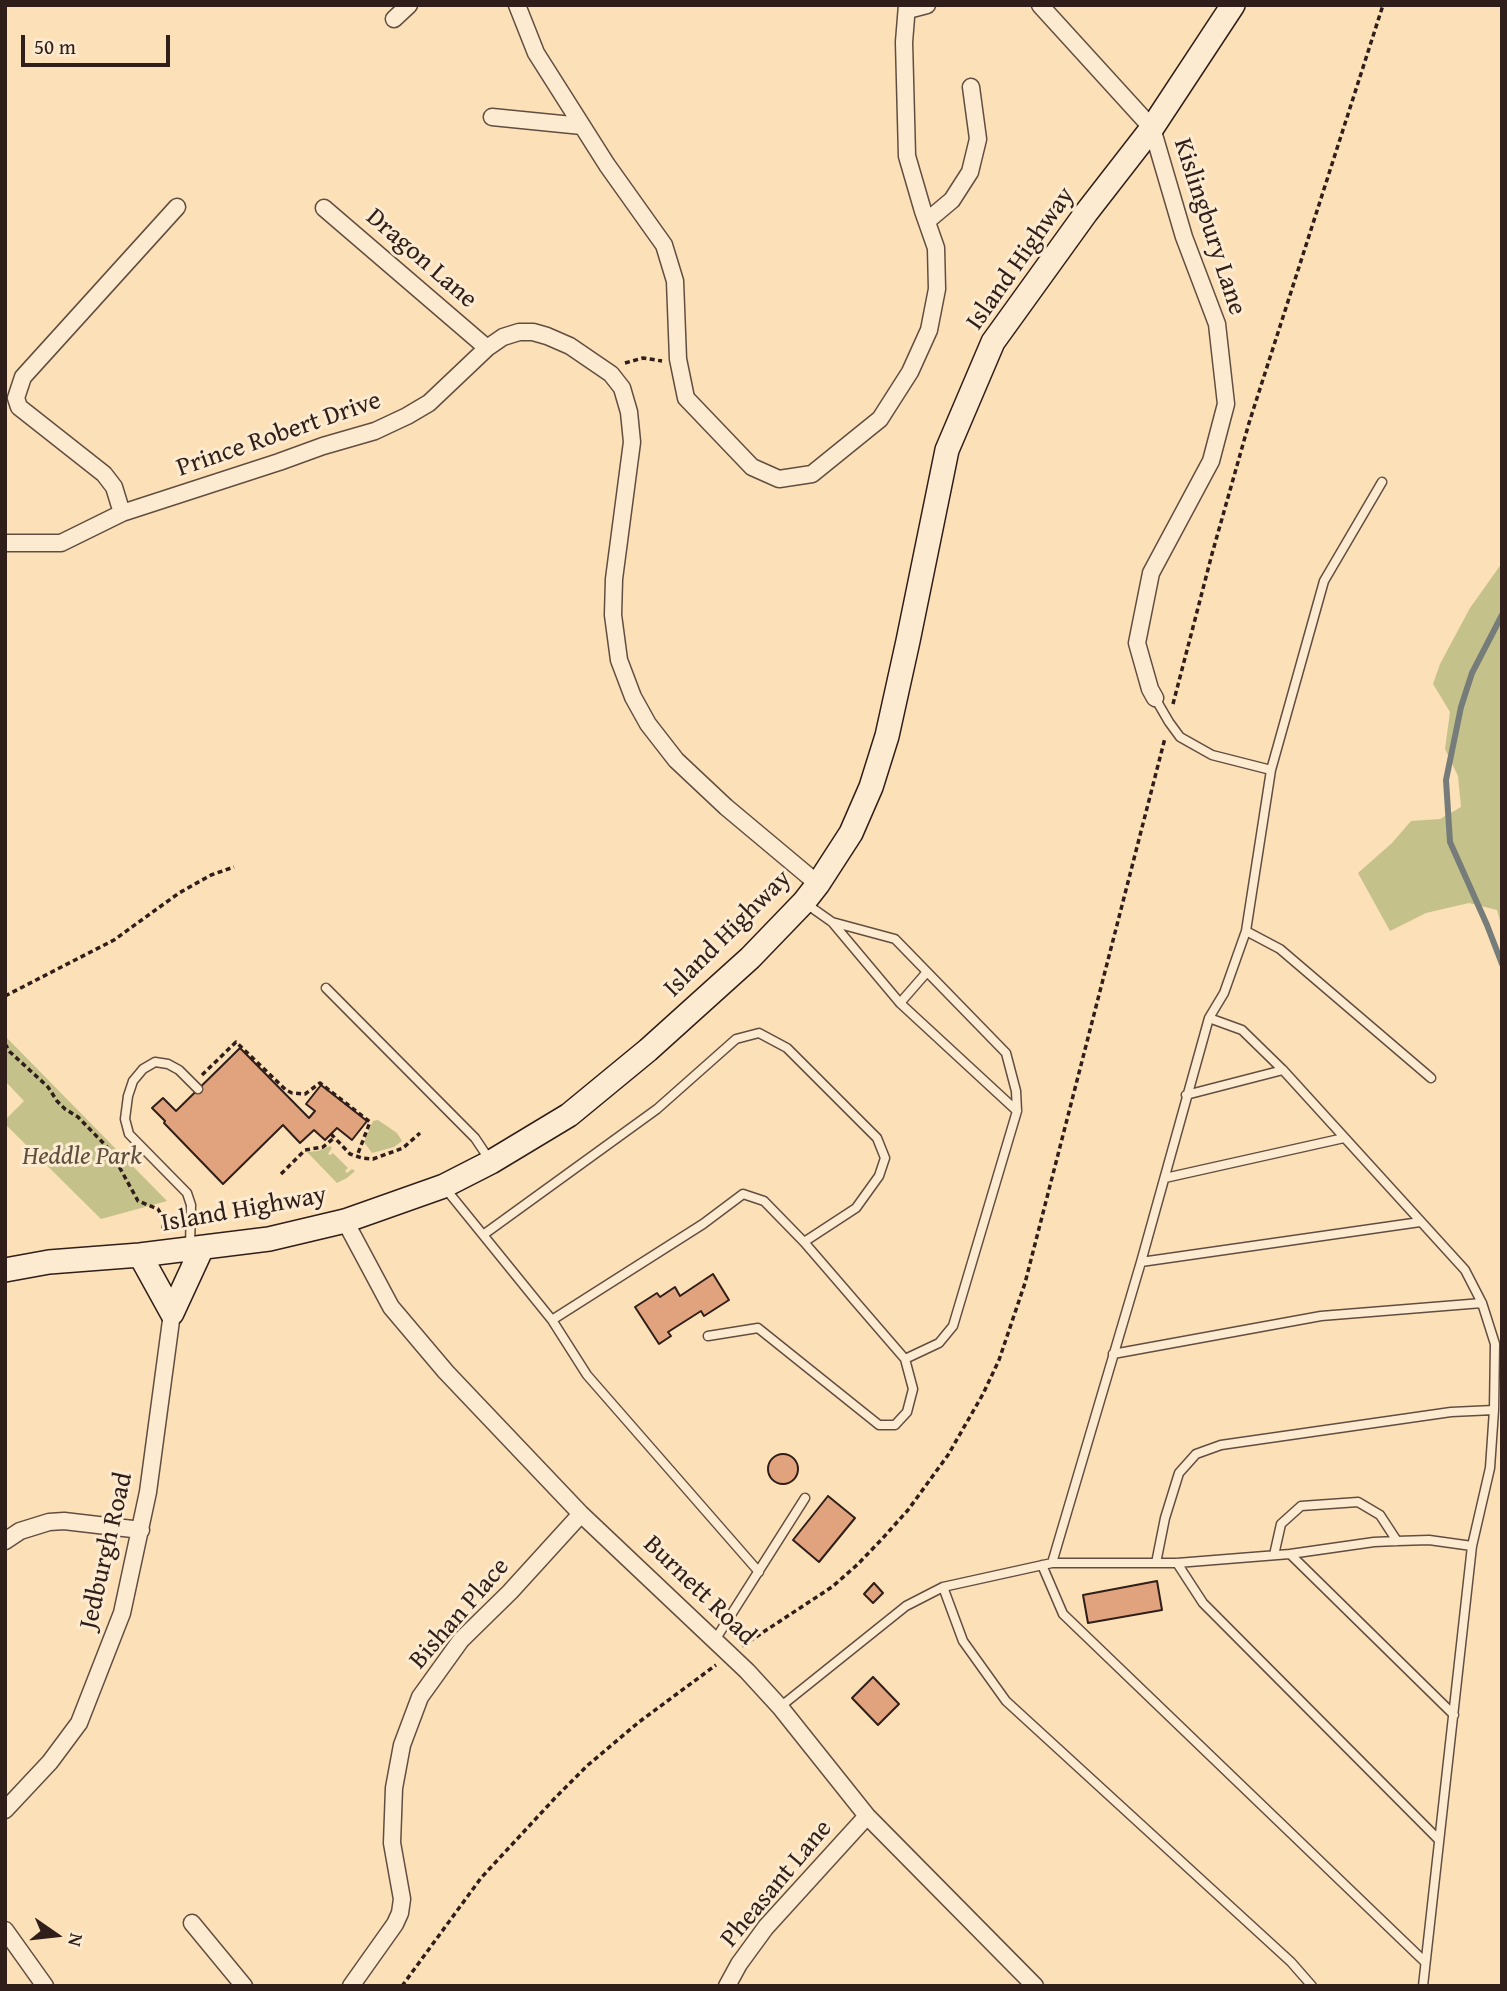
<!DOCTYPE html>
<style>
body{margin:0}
#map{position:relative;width:1507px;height:1991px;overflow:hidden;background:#fce0b8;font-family:"Gentium Book Plus",serif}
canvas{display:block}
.frame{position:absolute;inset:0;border:7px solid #2f1e19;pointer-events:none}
.north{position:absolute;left:21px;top:1900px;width:70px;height:70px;-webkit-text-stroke:5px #fdebd1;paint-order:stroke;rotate:104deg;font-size:19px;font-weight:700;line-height:28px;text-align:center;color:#2f1e19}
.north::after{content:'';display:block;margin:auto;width:24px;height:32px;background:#2f1e19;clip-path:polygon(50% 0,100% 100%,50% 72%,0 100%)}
.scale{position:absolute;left:21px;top:35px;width:149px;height:32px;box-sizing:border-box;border:4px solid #2f1e19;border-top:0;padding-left:9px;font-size:21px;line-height:24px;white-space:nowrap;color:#2f1e19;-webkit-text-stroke:5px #fdebd1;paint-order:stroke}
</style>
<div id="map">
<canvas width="1507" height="1991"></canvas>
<div class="frame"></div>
<div class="north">N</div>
<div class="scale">50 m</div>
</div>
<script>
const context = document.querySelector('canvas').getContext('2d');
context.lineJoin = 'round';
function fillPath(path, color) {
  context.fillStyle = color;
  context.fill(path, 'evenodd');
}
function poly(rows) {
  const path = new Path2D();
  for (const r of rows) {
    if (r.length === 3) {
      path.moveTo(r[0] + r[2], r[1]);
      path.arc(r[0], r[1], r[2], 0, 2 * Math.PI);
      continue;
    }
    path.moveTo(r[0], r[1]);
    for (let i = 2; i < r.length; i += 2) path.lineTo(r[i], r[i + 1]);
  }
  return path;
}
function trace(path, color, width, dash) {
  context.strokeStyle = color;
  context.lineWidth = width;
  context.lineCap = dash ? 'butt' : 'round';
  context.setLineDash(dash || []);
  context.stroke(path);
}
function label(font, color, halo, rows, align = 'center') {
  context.font = font + ' "Gentium Book Plus",serif';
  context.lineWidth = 6;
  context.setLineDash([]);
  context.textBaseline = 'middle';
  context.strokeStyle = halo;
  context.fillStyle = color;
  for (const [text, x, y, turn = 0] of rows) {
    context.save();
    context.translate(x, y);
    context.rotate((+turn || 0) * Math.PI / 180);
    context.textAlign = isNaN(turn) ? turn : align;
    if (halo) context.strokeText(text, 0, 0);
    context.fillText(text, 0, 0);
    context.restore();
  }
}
const green = poly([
 [1502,563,1502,927,1497,910,1469,903,1426,913,1390,931,1358,873,1392,843,1411,821,1440,819,1461,807,1458,776,1445,749,1450,712,1433,684,1440,664,1470,608],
 [5,1036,167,1201,101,1219,5,1124,5,1120,24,1101,5,1081],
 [378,1120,397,1133,402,1141,394,1147,372,1153,364,1142,373,1121],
 [330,1146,332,1148,328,1154,330,1155,333,1153,348,1168,345,1171,347,1173,352,1169,355,1171,347,1178,337,1183,307,1152,318,1151]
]);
const stream = poly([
 [1502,615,1472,673,1461,707,1446,780,1450,842,1487,925,1502,964]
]);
const building = poly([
 [240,1048,309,1118,315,1111,306,1104,321,1085,367,1121,352,1140,337,1128,325,1140,314,1130,300,1143,283,1125,223,1184,164,1123,165,1121,152,1108,163,1098,176,1111,240,1048],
 [713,1274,729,1300,704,1316,701,1311,668,1332,671,1336,659,1344,635,1307,657,1293,660,1297,675,1287,680,1296,713,1274],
 [783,1469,15],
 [828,1496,855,1518,819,1562,793,1540,828,1496],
 [1157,1581,1162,1610,1088,1623,1083,1595,1157,1581],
 [874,1583,883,1593,873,1603,864,1594,874,1583],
 [873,1677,899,1704,878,1725,852,1698,873,1677]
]);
const path = poly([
 [625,363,643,358,662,361],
 [1173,704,1212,554,1249,423,1383,5],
 [5,996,114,940,179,893,211,875,234,867],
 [5,1044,10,1052,48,1087,57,1101,65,1109,78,1117,110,1150,138,1201,158,1209,163,1218,163,1231],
 [202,1075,236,1042,286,1090,292,1093,305,1094,320,1083,370,1122,357,1156],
 [331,1134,350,1154,362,1158,373,1159,403,1148,420,1133],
 [281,1174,305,1150,323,1147,334,1138],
 [742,1646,832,1587,858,1564,882,1539,908,1510,948,1455,983,1394,999,1360,1025,1283,1165,738],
 [402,1986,481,1878,555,1798,588,1765,639,1722,716,1665]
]);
const service = poly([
 [1155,698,1169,722,1180,737,1212,755,1271,770],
 [805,903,832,922,900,1003,1017,1111],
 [832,922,895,939,1006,1053,1016,1091,1017,1111,953,1326,939,1343,905,1359],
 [1246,931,1280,949,1431,1078],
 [326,988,475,1138,489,1159],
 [900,1003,927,972],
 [1209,1018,1242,1030,1283,1070,1465,1270,1482,1303,1495,1344,1494,1410,1490,1468,1472,1546,1423,1986],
 [1186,1095,1283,1070],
 [1165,1178,1344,1138],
 [445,1188,552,1320,587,1375,759,1572],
 [483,1235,657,1109,736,1039,759,1033,787,1048,877,1138,885,1158,879,1176,856,1208,804,1242],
 [190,1246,191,1205,187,1193,129,1134,125,1119,128,1096,133,1081,143,1069,155,1062,168,1064,179,1070,198,1089],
 [1141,1262,1420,1222],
 [552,1320,703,1224,743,1194,764,1201,804,1242,905,1359,913,1389,907,1412,895,1425,879,1425,758,1328,708,1336],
 [1113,1354,1321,1316,1482,1303],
 [1290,1554,1374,1542,1397,1541,1429,1540,1472,1546],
 [1274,1555,1281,1524,1301,1506,1358,1502,1380,1515,1397,1541],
 [1052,1563,1141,1262,1209,1018,1224,993,1246,931,1271,770,1324,581,1382,482],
 [1156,1563,1165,1518,1179,1473,1196,1454,1221,1445,1451,1412,1494,1410],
 [1177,1563,1203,1603,1439,1840],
 [1042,1565,1063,1614,1425,1962],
 [943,1587,963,1641,1006,1701,1291,1962,1312,1986],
 [715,1640,805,1498],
 [780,1707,906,1606,943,1587,1052,1563,1177,1563,1290,1554,1454,1715]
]);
const minor = poly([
 [517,5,536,53,607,165,664,245,675,281,678,359,686,398,752,467,779,479,812,474,880,419,910,372,929,330,937,289,936,248,923,211,907,156,904,42,907,5],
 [1040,5,1152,128,1184,237,1217,324,1226,404,1211,461,1151,573,1137,643,1150,689,1155,698],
 [908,10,927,5],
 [394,19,409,5],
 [492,117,582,126],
 [324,208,487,348],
 [927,221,952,200,970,172,978,139,971,87],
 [122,513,114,487,104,474,19,407,16,398,23,377,177,207],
 [5,543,61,543,122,513,279,462,323,446,375,431,407,416,429,403,487,348,503,337,519,332,533,332,547,336,570,346,611,374,622,388,629,412,632,442,614,579,613,615,619,660,633,697,648,724,676,760,726,807,818,884],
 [345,1221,391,1307,446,1372,581,1514,747,1671,780,1707,867,1816,1035,1986],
 [5,1541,20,1531,49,1522,64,1521,141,1530],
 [5,1810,50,1762,79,1723,122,1613,148,1492,172,1313],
 [192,1923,244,1986],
 [5,1930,45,1986],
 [351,1986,395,1924,400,1913,402,1899,392,1843,394,1788,402,1745,420,1697,461,1640,510,1592,581,1514],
 [727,1986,739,1964,766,1927,867,1816]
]);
const secondary = poly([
 [140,1255,172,1313],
 [5,1270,49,1262,140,1255,269,1239,345,1221,444,1186,491,1162,569,1115,648,1050,750,958,804,902,818,884,851,833,871,787,887,736,908,641,947,450,993,342,1086,213,1152,128,1233,5],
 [172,1313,202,1248]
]);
const streetNames = [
 ["Kislingbury Lane",1209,227,72],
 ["Dragon Lane",421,259,41],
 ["Island Highway",1021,259,-55],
 ["Prince Robert Drive",279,435,-19],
 ["Island Highway",728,934,-45],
 ["Island Highway",244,1210,-10],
 ["Jedburgh Road",107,1551,-77],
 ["Burnett Road",699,1591,44],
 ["Bishan Place",460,1614,-49],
 ["Pheasant Lane",777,1884,-50]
];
const parkNames = [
 ["Heddle Park",82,1157]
];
fillPath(green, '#c4c18b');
trace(stream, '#757c7a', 6);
fillPath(building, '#e1a37e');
trace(building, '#2f1e19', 2);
trace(service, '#624e41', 11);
trace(minor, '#624e41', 19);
trace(secondary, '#2f1e19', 26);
trace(path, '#2f1e19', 3.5, [5, 3.5]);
trace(service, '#fdebd1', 8);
trace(minor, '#fdebd1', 16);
trace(secondary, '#fdebd1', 23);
label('26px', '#2f1e19', '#fdebd1', streetNames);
label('italic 26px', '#5c4f3b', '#fdebd1', parkNames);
</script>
